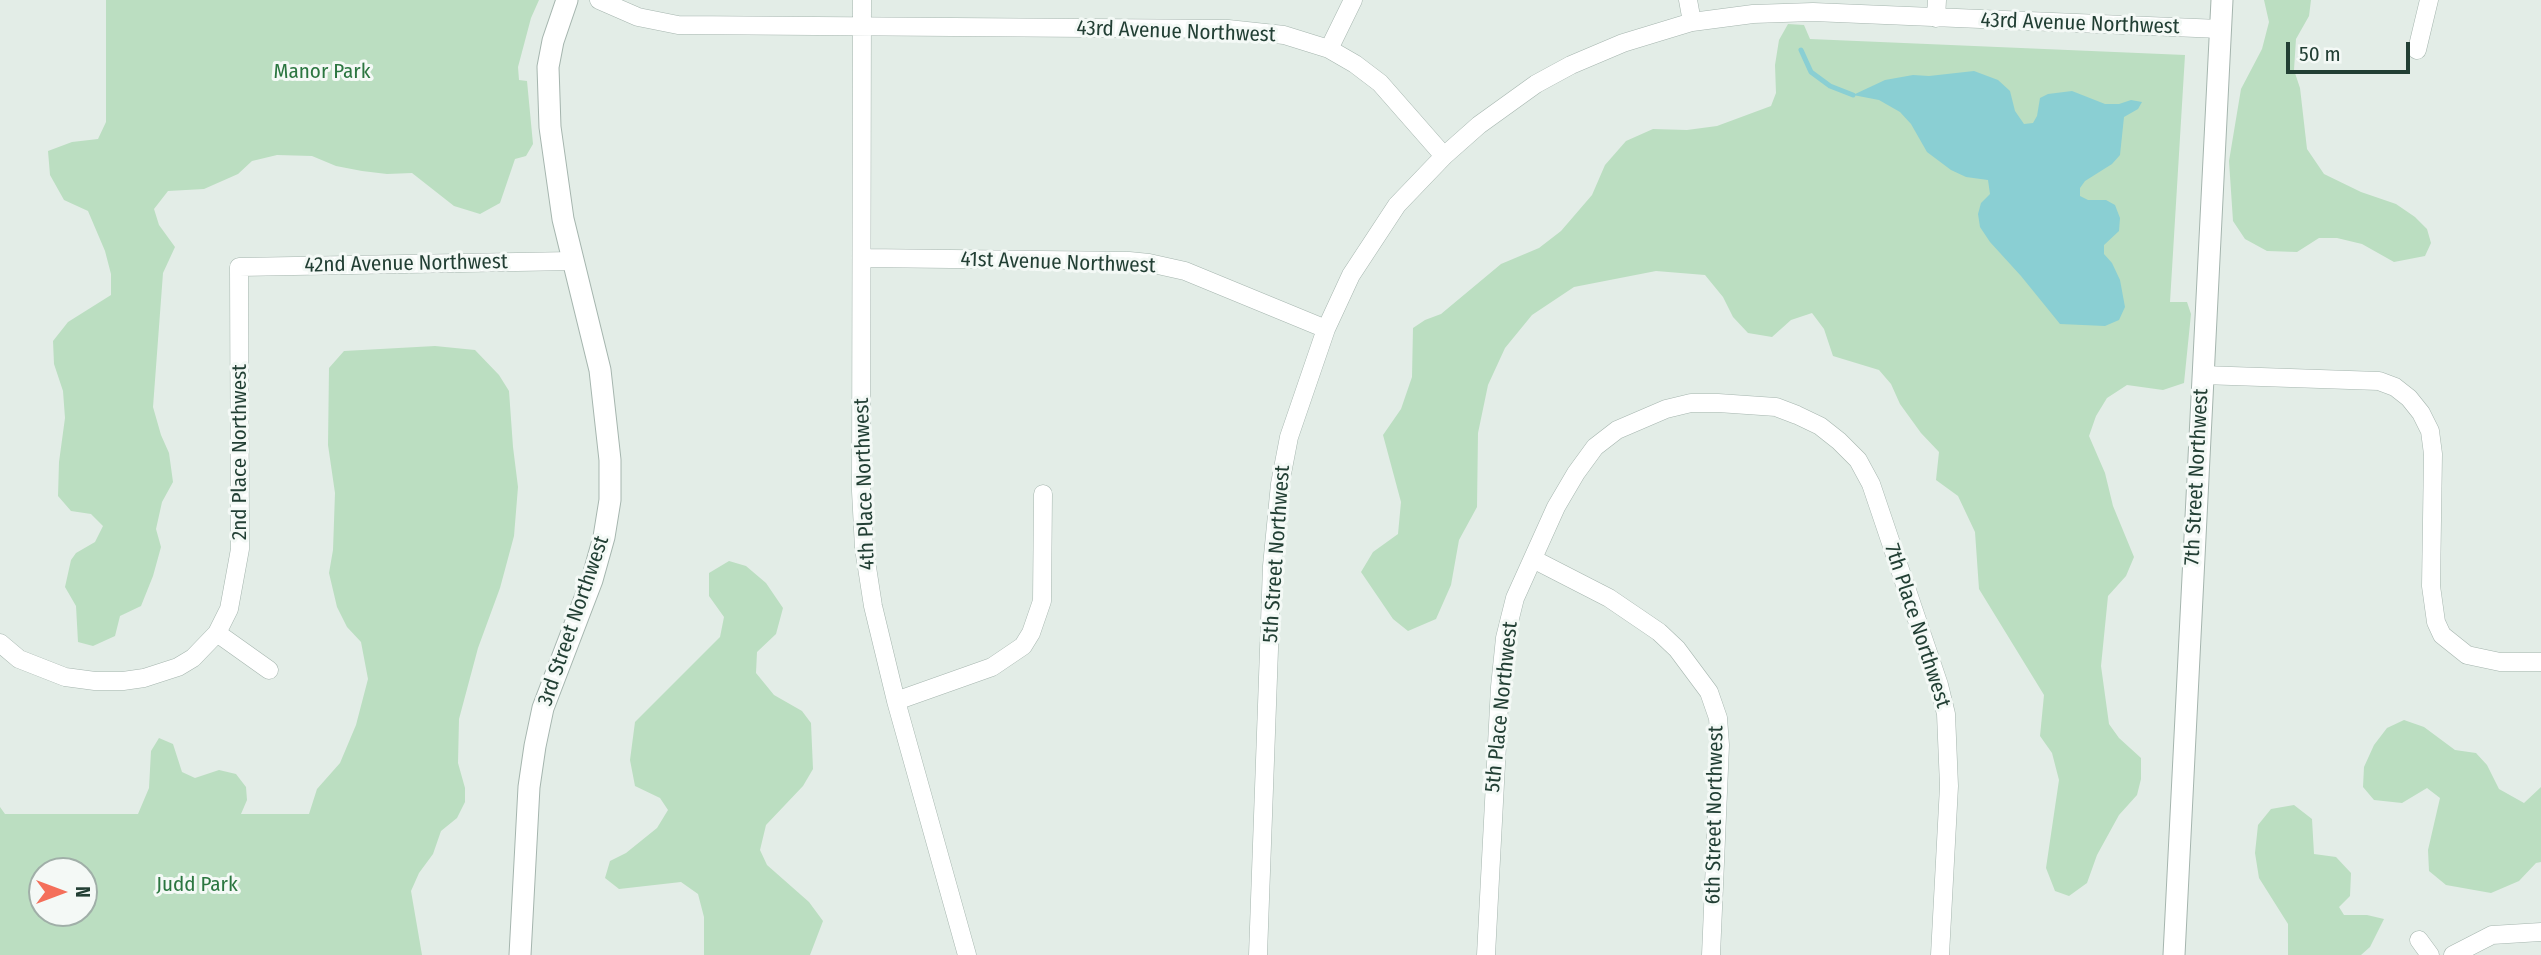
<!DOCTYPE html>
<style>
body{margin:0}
#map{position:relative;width:2541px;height:955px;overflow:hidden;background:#e3ede7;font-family:"Fira Sans Condensed",sans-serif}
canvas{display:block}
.north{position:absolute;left:28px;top:857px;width:70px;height:70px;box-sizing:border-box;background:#f4f9f6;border:2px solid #a0afa8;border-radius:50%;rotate:90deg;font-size:19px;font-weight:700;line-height:28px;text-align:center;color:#223f34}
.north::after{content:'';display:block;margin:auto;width:24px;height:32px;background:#f46f5a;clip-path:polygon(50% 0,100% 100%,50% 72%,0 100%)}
.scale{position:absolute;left:2286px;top:42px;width:124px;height:32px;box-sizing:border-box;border:4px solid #223f34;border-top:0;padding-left:9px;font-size:21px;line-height:24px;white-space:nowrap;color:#223f34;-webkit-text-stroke:5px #f4f9f6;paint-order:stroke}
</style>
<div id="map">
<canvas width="2541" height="955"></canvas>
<div class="north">N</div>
<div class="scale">50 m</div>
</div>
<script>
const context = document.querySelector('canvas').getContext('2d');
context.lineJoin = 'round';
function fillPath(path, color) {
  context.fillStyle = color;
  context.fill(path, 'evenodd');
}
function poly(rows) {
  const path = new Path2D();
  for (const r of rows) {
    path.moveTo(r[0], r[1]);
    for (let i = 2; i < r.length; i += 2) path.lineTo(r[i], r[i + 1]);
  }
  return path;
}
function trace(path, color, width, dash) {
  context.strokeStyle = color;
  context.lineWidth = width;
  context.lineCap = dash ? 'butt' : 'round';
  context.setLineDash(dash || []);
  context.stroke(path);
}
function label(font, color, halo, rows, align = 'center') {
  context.font = font + ' "Fira Sans Condensed",sans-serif';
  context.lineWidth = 6;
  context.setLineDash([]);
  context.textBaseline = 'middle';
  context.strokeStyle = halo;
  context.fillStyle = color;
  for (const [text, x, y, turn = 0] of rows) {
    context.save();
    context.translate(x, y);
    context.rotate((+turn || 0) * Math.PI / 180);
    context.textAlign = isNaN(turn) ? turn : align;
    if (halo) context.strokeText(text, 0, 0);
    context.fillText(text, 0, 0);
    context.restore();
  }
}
const green = poly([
 [106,0,539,0,531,18,518,67,519,80,527,81,533,144,526,156,515,159,500,203,480,214,454,206,412,173,387,174,362,171,336,166,312,156,277,155,252,161,238,174,204,189,168,191,154,209,159,225,175,247,163,273,153,407,161,435,169,453,173,482,162,502,156,529,161,547,153,576,141,606,120,616,115,636,93,646,78,642,76,606,65,587,71,560,76,553,95,542,103,526,91,514,71,511,58,496,59,462,65,418,63,391,54,364,53,341,68,322,111,295,111,274,105,251,88,211,64,200,50,175,48,151,72,142,98,139,106,122],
 [2264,0,2311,0,2309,16,2296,39,2294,70,2300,88,2307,149,2324,174,2361,192,2396,204,2415,217,2427,229,2431,243,2425,256,2394,262,2362,244,2337,238,2319,238,2297,252,2267,251,2245,239,2233,221,2229,161,2241,89,2262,49,2269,22],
 [1788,24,1804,25,1810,39,2185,55,2170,302,2187,302,2191,314,2184,383,2163,390,2127,385,2107,398,2096,416,2089,436,2105,473,2113,506,2134,557,2126,576,2108,596,2101,666,2109,724,2119,738,2141,758,2141,779,2137,795,2119,815,2097,855,2087,883,2069,896,2055,891,2046,868,2059,780,2052,753,2040,736,2044,695,1979,589,1975,532,1958,496,1936,480,1939,452,1921,433,1900,404,1891,384,1879,370,1833,356,1824,329,1812,313,1791,320,1772,337,1748,333,1733,317,1723,297,1705,275,1656,271,1574,287,1532,315,1505,348,1488,385,1478,433,1477,507,1459,540,1451,585,1436,619,1408,631,1393,619,1361,572,1373,552,1398,534,1401,502,1383,435,1401,409,1412,377,1413,328,1425,320,1441,314,1501,264,1539,248,1561,231,1592,195,1605,165,1626,141,1653,129,1687,130,1717,126,1771,106,1776,93,1775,65,1779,40],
 [435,346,475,350,499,375,509,391,513,447,518,487,514,536,500,588,478,648,459,719,458,763,465,788,465,802,457,818,441,831,433,854,419,873,411,891,422,955,0,955,0,807,5,814,138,814,149,788,151,751,159,738,173,744,182,772,195,778,219,770,236,774,246,787,247,800,241,814,309,814,317,789,340,763,356,725,368,679,361,642,347,627,337,607,329,573,333,550,335,493,328,445,329,368,344,351],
 [84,871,84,913,42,913,42,871],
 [729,561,746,566,766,583,783,608,776,634,757,652,756,673,774,695,802,711,811,723,813,769,803,786,766,825,760,850,767,865,809,902,823,921,810,955,704,955,704,917,698,894,681,882,619,889,605,878,610,861,626,853,657,828,668,810,660,798,635,786,630,760,635,722,720,637,724,617,709,596,709,573],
 [2404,720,2424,727,2455,750,2476,753,2487,765,2499,789,2524,803,2541,787,2541,862,2536,863,2519,881,2491,893,2446,885,2429,871,2428,850,2440,798,2427,788,2402,803,2374,800,2363,787,2364,767,2374,745,2387,728],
 [2294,805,2312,819,2314,854,2336,857,2351,873,2350,896,2339,907,2344,915,2367,915,2384,919,2370,947,2361,955,2288,955,2288,924,2259,878,2255,853,2258,825,2271,809]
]);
const water = poly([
 [1974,71,1998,80,2010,91,2015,111,2024,124,2033,123,2037,116,2040,98,2048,94,2072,91,2105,104,2119,104,2131,100,2142,102,2138,109,2124,117,2120,155,2112,164,2085,181,2080,188,2080,196,2088,200,2106,200,2115,205,2120,218,2119,231,2104,245,2104,254,2112,263,2120,280,2125,307,2119,320,2105,326,2060,324,2021,276,1990,242,1980,227,1978,214,1981,203,1990,194,1988,180,1966,177,1951,170,1927,152,1911,124,1900,112,1879,100,1853,95,1885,80,1913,75,1929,76]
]);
const stream = poly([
 [1801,50,1811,72,1830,86,1853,95]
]);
const minor = poly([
 [599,0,638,17,678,25,1228,29,1284,35,1329,49,1355,64,1380,83,1444,156],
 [862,0,861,491,864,548,873,606,896,701,967,955],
 [1688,0,1692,22],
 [1936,18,1937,0],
 [1329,49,1353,0],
 [2417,50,2429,0],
 [863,258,1129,261,1149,263,1185,271,1326,329],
 [2202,375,2379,381,2395,387,2409,398,2421,413,2430,431,2433,454,2431,586,2436,622,2442,635,2467,655,2500,662,2541,662],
 [1533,559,1609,598,1659,632,1677,649,1709,692,1718,718,1720,745,1711,955],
 [217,633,269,670],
 [0,643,19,659,65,677,95,681,123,681,144,678,178,667,193,658,217,633,229,609,240,549,239,267,572,261],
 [896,701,992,667,1023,646,1031,633,1042,601,1043,494],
 [2419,940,2430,955],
 [1258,955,1272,566,1280,484,1289,437,1326,329,1351,275,1397,205,1444,156,1479,125,1536,84,1571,65,1623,43,1692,22,1753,14,1813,12,2220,29],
 [1486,955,1500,687,1505,638,1515,598,1556,507,1576,473,1595,447,1617,430,1666,409,1691,403,1718,403,1776,407,1797,415,1820,426,1839,441,1858,460,1871,484,1939,685,1946,714,1949,786,1940,955],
 [2453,955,2492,935,2541,932]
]);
const tertiary = poly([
 [520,955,529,787,535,746,543,708,592,580,604,537,610,500,610,460,600,370,563,219,550,127,548,67,553,41,567,0],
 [2174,955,2222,0]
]);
const streetNames = [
 ["43rd Avenue Northwest",2080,24,2],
 ["43rd Avenue Northwest",1176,32,2],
 ["41st Avenue Northwest",1058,263,2],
 ["42nd Avenue Northwest",406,264,-1],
 ["2nd Place Northwest",240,452,-90],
 ["7th Street Northwest",2197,477,-87],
 ["4th Place Northwest",865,484,-92],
 ["5th Street Northwest",1277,554,-86],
 ["3rd Street Northwest",574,621,-71],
 ["7th Place Northwest",1917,626,72],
 ["5th Place Northwest",1502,707,-84],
 ["6th Street Northwest",1715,815,-89]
];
const parkNames = [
 ["Manor Park",322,72],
 ["Judd Park",197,885]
];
fillPath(green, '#bbdec1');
fillPath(water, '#8acfd3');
trace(stream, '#8acfd3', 5);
trace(minor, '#a5b5ae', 19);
trace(tertiary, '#a5b5ae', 23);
trace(minor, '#fff', 18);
trace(tertiary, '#fff', 21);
label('21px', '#223f34', '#f4f9f6', streetNames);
label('21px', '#2b7640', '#f4f9f6', parkNames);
</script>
